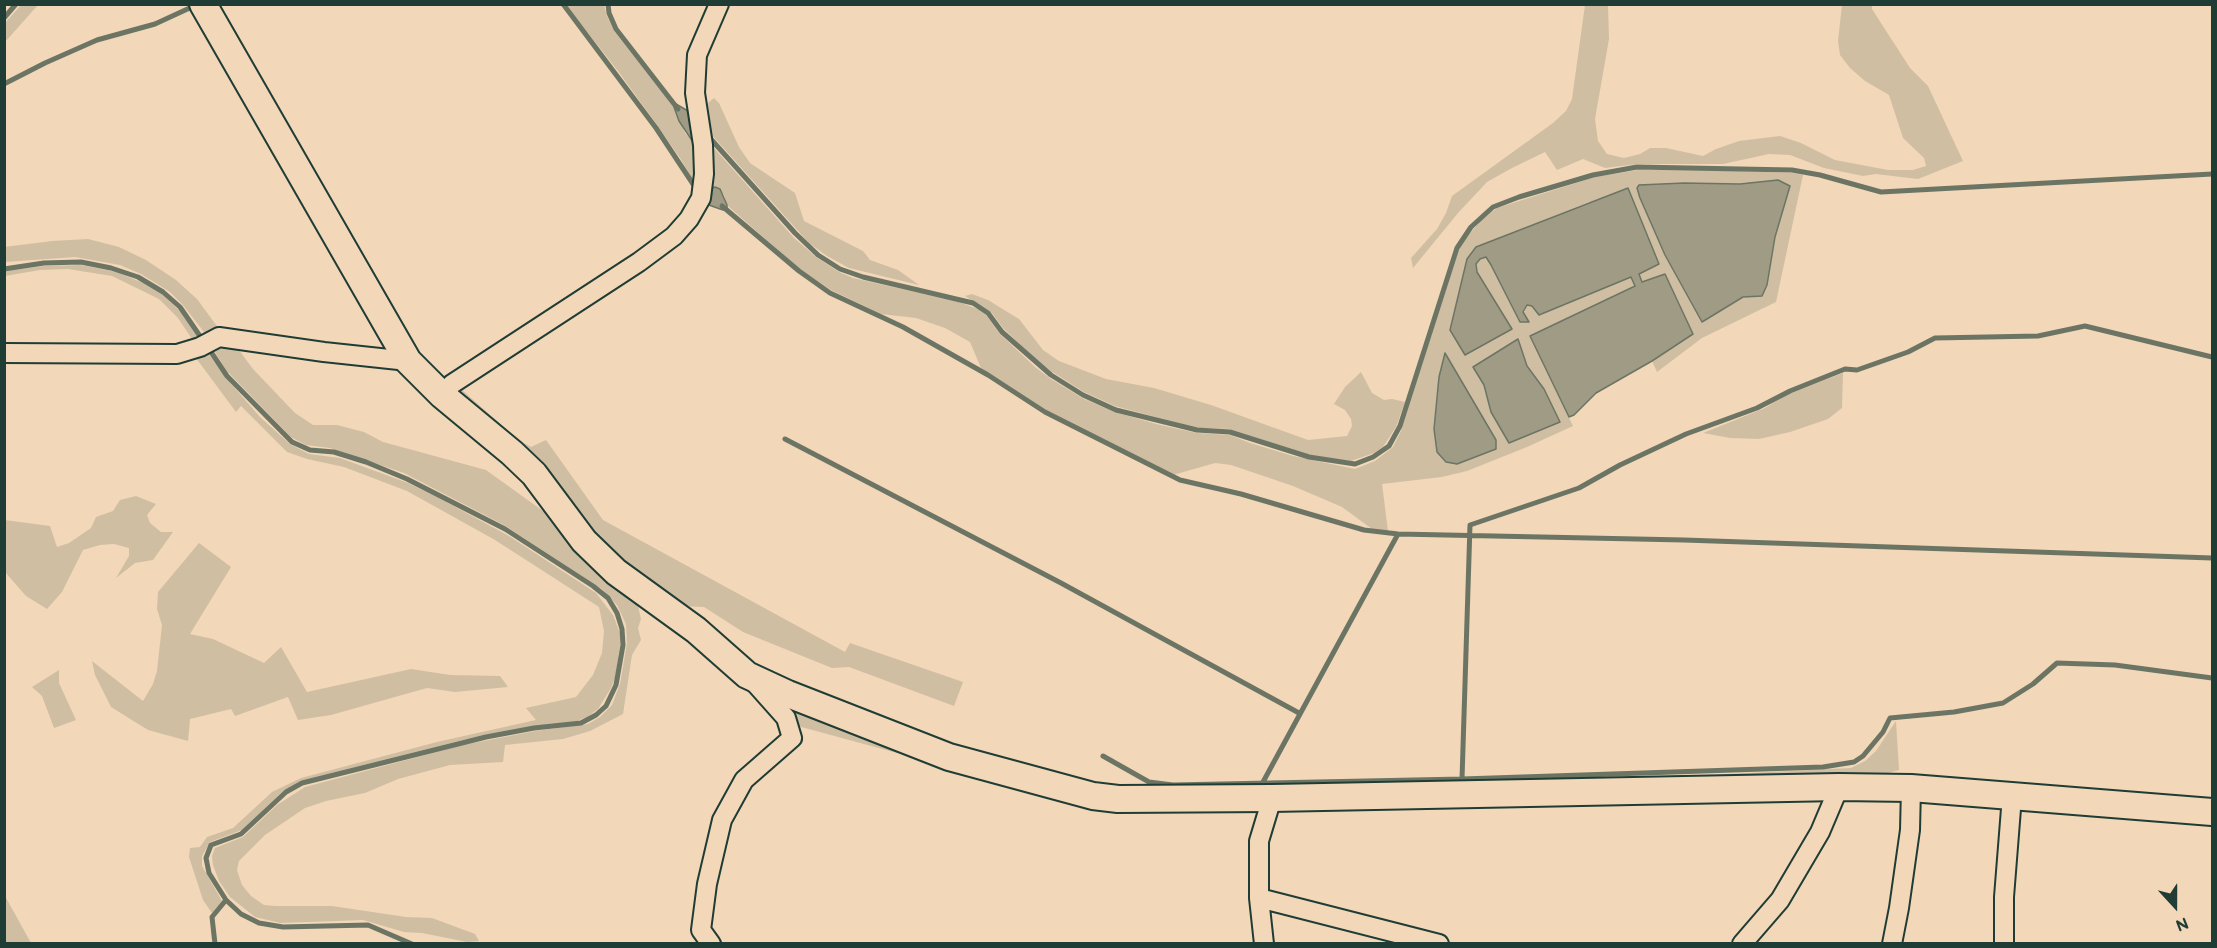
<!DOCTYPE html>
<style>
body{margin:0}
#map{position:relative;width:2217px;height:948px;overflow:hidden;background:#f2d7b9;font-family:"Balsamiq Sans",sans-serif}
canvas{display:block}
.frame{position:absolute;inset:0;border:6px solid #1f3d34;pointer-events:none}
.north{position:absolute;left:2145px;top:876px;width:60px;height:60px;-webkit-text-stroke:4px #f2d7b9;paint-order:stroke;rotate:159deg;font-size:16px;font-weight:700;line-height:24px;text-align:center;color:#1f3d34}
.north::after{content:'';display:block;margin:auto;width:21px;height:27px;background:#1f3d34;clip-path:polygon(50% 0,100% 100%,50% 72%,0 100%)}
</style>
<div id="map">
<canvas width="2217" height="948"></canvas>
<div class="frame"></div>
<div class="north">N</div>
</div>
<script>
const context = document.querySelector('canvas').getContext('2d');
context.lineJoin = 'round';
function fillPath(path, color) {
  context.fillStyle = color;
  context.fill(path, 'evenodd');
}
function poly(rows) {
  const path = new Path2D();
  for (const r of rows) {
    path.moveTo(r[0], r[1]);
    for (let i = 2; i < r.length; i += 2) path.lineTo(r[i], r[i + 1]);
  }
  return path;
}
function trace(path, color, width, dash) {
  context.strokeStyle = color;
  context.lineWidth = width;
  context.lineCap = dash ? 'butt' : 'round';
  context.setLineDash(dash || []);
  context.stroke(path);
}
const green = poly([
 [22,4,38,5,5,42,5,23],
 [1872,4,1872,9,1910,68,1928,86,1963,161,1918,179,1876,174,1863,176,1824,168,1790,155,1769,154,1723,164,1638,164,1605,168,1583,159,1557,170,1545,152,1512,168,1487,182,1458,213,1413,268,1411,258,1437,229,1446,213,1452,196,1553,123,1566,111,1572,99,1585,5,1608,5,1609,39,1595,119,1598,141,1607,154,1624,158,1640,154,1650,148,1666,148,1703,156,1716,149,1739,141,1780,136,1801,143,1835,160,1888,170,1913,170,1926,166,1924,158,1903,138,1889,95,1865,81,1850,68,1840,55,1838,41,1842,5],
 [566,5,604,5,607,16,615,32,674,107,685,133,693,142,696,160,697,187,680,158,657,125,618,71],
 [714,98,719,103,739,147,750,163,795,193,804,221,863,251,870,260,898,270,919,285,849,268,827,256,809,243,710,133,708,103],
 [706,139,794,238,816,257,839,272,853,278,959,302,983,311,1000,334,1035,367,1051,379,1084,399,1115,412,1156,424,1197,433,1230,435,1250,443,1293,456,1355,469,1375,461,1393,447,1401,431,1457,255,1462,243,1481,220,1497,208,1595,177,1638,170,1714,170,1793,173,1803,175,1776,302,1702,338,1657,372,1652,361,1693,333,1665,274,1643,282,1639,274,1659,264,1589,202,1476,247,1467,259,1512,329,1477,272,1476,264,1479,259,1486,257,1491,265,1520,322,1527,305,1532,306,1540,315,1631,277,1635,285,1530,336,1573,426,1527,447,1467,471,1442,477,1382,484,1388,531,1372,529,1342,507,1293,486,1231,465,1215,463,1173,475,1046,410,981,368,970,342,945,328,916,318,881,314,831,290,799,269,727,205,724,195,710,189],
 [1778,180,1775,237,1767,285,1762,295,1743,297,1702,322,1665,255,1640,198,1684,183,1740,184],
 [1518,339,1527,366,1544,389,1559,422,1509,443,1491,412,1484,385],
 [1445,353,1461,384,1496,440,1434,429,1439,377],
 [88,239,119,247,146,260,176,280,197,299,219,329,207,336,183,305,170,292,141,274,120,265,75,257,5,262,4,247,52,241],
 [81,265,117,272,143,283,163,295,179,310,200,339,194,342,178,318,159,299,112,276,68,269,40,270,5,276,5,271,44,266],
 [972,294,988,300,1019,319,1043,350,1059,361,1106,379,1154,388,1211,405,1308,440,1347,436,1352,426,1351,419,1345,410,1334,404,1345,387,1361,372,1372,393,1384,400,1392,399,1405,402,1396,427,1383,447,1374,453,1351,461,1309,455,1229,429,1196,428,1115,406,1084,392,1051,371,1032,356,1003,328,992,313,965,296],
 [233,342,253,369,295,413,313,425,337,425,364,432,383,442,486,470,575,534,643,596,638,606,641,619,638,628,641,640,632,655,623,714,590,731,563,739,505,745,503,762,450,765,398,779,365,793,326,801,305,808,265,835,239,861,237,870,242,885,251,896,264,905,275,906,332,906,406,917,432,918,475,934,479,941,467,942,422,933,404,932,363,920,280,923,255,917,230,897,219,881,213,865,212,856,215,848,243,837,277,805,305,787,463,745,535,731,588,724,600,717,612,705,620,684,627,643,626,624,617,605,603,590,504,525,404,473,330,448,306,445,291,437,226,370,210,344],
 [201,349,205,349,226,378,260,417,290,444,309,454,340,458,408,483,437,497,509,536,596,593,613,615,620,633,620,646,615,678,611,688,598,709,587,717,577,721,529,727,463,740,300,781,282,792,242,830,210,842,202,856,202,866,222,901,212,913,203,900,189,857,190,848,200,847,207,837,233,828,272,792,301,778,437,742,536,720,526,708,576,697,593,675,602,653,604,631,599,607,495,540,407,491,344,467,307,459,287,452,241,406,236,412,196,358],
 [1843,373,1842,408,1828,419,1790,432,1759,439,1730,438,1703,433,1765,408,1786,395],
 [460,388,517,439,531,447,546,440,603,520,845,652,850,643,963,682,954,706,849,667,832,668,743,632,704,607,679,606,639,577,451,395],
 [136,496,156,504,147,515,150,523,161,532,173,532,153,560,135,563,116,578,129,556,129,548,114,544,100,545,83,550,62,592,47,609,26,596,5,572,5,520,50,526,57,547,69,543,91,528,96,517,113,511,120,500],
 [199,543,231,567,190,634,213,639,264,663,281,647,307,692,411,669,450,675,500,676,508,687,455,692,427,688,331,715,298,720,288,697,235,716,231,709,190,719,188,741,148,730,111,707,95,675,92,661,143,701,153,684,157,671,162,625,157,609,158,592],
 [59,670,59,683,76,720,54,728,42,696,32,687],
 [789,698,931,754,897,753,794,725,786,713],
 [1896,721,1899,770,1877,776,1464,783,1687,776,1851,768,1865,761,1876,751],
 [5,896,31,943,5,943]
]);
const water = poly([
 [676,104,688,111,695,124,693,142,679,121,674,107,676,104],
 [1778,180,1790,186,1775,237,1767,285,1762,296,1743,297,1702,322,1665,255,1640,198,1637,188,1639,185,1684,183,1740,184,1778,180],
 [715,187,720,189,727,205,727,208,723,210,706,204,710,189,715,187],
 [1628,188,1659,264,1639,274,1642,282,1665,274,1693,334,1652,361,1596,393,1574,415,1569,417,1530,336,1635,286,1631,277,1539,315,1532,306,1527,305,1523,312,1529,322,1520,322,1491,265,1486,257,1480,259,1476,264,1477,272,1512,329,1465,355,1450,330,1467,259,1476,247,1628,188],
 [1518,339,1527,366,1544,389,1560,422,1509,443,1491,412,1484,385,1473,367,1518,339],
 [1445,353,1496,440,1496,449,1457,464,1446,462,1437,452,1434,429,1439,377,1445,353]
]);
const stream = poly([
 [563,4,656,128,697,190],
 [608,4,609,13,616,29,678,109],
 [4,18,16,4],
 [4,84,45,63,97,40,155,24,194,6],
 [709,137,795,233,818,255,840,269,863,277,973,303,988,313,1002,332,1051,375,1083,395,1116,410,1197,430,1230,432,1309,457,1355,464,1373,457,1389,446,1400,426,1457,248,1471,227,1493,207,1519,197,1593,175,1637,167,1792,170,1820,175,1881,192,2212,174],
 [722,206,799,271,830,293,903,327,988,375,1045,412,1180,480,1241,494,1364,530,1398,534,1684,540,2212,558],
 [4,269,44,263,81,262,111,268,138,277,163,292,180,307,202,339],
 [209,349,227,376,292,442,310,450,334,452,366,462,407,479,505,529,593,586,608,598,617,613,622,629,623,645,616,685,606,706,596,715,581,723,534,728,486,737,302,783,286,792,241,834,211,845,206,858,209,873,226,900,241,914,259,923,283,927,368,925,412,944],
 [785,439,1061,583,1299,713],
 [1103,756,1149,782,1173,785,1462,779,1823,767,1854,762,1863,756,1883,732,1890,718,1954,712,2003,703,2033,684,2057,663,2115,665,2212,678],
 [1462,779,1470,525,1579,488,1620,465,1686,434,1757,408,1790,391,1845,369,1857,370,1908,352,1935,338,2038,336,2085,326,2212,357],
 [1263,782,1398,534],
 [215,944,212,917,226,900]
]);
const street = poly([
 [4,353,177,354,200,347,219,337,324,352,408,361],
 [442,395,452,384,639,262,674,236,689,219,701,198,704,174,703,145,695,93,697,55,719,4],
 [1259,898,1439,944],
 [711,944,701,930,707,884,722,820,744,780,792,738,786,718,754,682],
 [1264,944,1259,898,1259,841,1272,798],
 [1742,944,1780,900,1820,832,1839,787],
 [1892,944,1899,908,1910,830,1911,788],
 [2004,944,2004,897,2012,796]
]);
const secondary = poly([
 [203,4,408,361,442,395,512,453,534,474,584,541,616,572,696,630,747,675,788,694,949,757,1093,796,1118,799,1272,798,1839,787,1911,788,2212,812]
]);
fillPath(green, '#d0bea3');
fillPath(water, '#9f9b84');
trace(water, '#6c7564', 1.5);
trace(stream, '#6c7564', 5);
trace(street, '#1f3d34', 22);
trace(secondary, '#1f3d34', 30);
trace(street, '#f2d7b9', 18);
trace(secondary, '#f2d7b9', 26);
</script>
